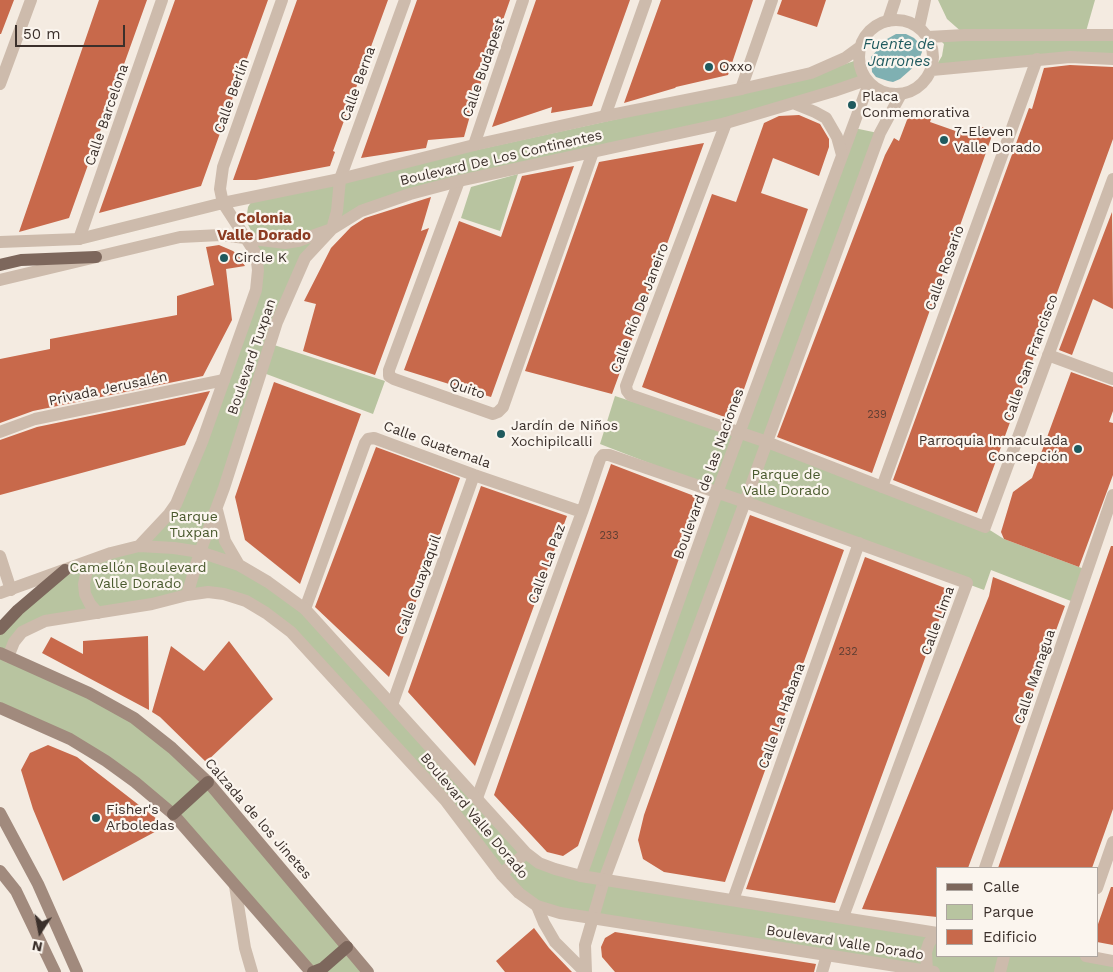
<!DOCTYPE html>
<meta charset="utf-8">
<style>
body{margin:0}
#map{position:relative;width:1113px;height:972px;overflow:hidden;background:#f4ebe1;font-family:"Work Sans",sans-serif}
canvas{display:block}
.legend{position:absolute;left:936px;top:867px;width:162px;height:90px;box-sizing:border-box;background:#fbf5ee;border:1px solid #aea6a0;margin:0;padding:6px 9px;list-style:none;font-size:15px;color:#3b302b}
.legend li{display:flex;align-items:center;gap:10px;height:25px}
.legend b{width:25px;border:1px solid #aea6a0}
.north{position:absolute;left:15px;top:907px;width:50px;height:50px;-webkit-text-stroke:4px #fbf5ee;paint-order:stroke;rotate:191deg;font-size:14px;font-weight:700;line-height:20px;text-align:center;color:#3b302b}
.north::after{content:'';display:block;margin:auto;width:18px;height:22px;background:#3b302b;clip-path:polygon(50% 0,100% 100%,50% 72%,0 100%)}
.scale{position:absolute;left:15px;top:25px;width:110px;height:22px;box-sizing:border-box;border:2px solid #3b302b;border-top:0;padding-left:6px;font-size:15px;line-height:18px;white-space:nowrap;color:#3b302b;-webkit-text-stroke:4px #fbf5ee;paint-order:stroke}
</style>
<div id="map">
<canvas width="1113" height="972"></canvas>
<ul class="legend">
<li><b style="height:6px;background:#7d675c"></b>Calle</li>
<li><b style="height:14px;background:#b8c4a0"></b>Parque</li>
<li><b style="height:14px;background:#c8694b"></b>Edificio</li>
</ul>
<div class="north">N</div>
<div class="scale">50 m</div>
</div>
<script>
const context = document.querySelector('canvas').getContext('2d');
context.lineJoin = 'round';
function fillPath(path, color) {
  context.fillStyle = color;
  context.fill(path, 'evenodd');
}
function poly(rows) {
  const path = new Path2D();
  for (const r of rows) {
    if (r.length === 3) {
      path.moveTo(r[0] + r[2], r[1]);
      path.arc(r[0], r[1], r[2], 0, 2 * Math.PI);
      continue;
    }
    path.moveTo(r[0], r[1]);
    for (let i = 2; i < r.length; i += 2) path.lineTo(r[i], r[i + 1]);
  }
  return path;
}
function trace(path, color, width, dash) {
  context.strokeStyle = color;
  context.lineWidth = width;
  context.lineCap = dash ? 'butt' : 'round';
  context.setLineDash(dash || []);
  context.stroke(path);
}
function label(font, color, halo, rows, align = 'center') {
  context.font = font + ' "Work Sans",sans-serif';
  context.lineWidth = 4.5;
  context.setLineDash([]);
  context.textBaseline = 'middle';
  context.strokeStyle = halo;
  context.fillStyle = color;
  for (const [text, x, y, turn = 0] of rows) {
    context.save();
    context.translate(x, y);
    context.rotate((+turn || 0) * Math.PI / 180);
    context.textAlign = isNaN(turn) ? turn : align;
    if (halo) context.strokeText(text, 0, 0);
    context.fillText(text, 0, 0);
    context.restore();
  }
}
const green = poly([
 [938,0,1095,0,1085,35,1113,35,1113,58,936,66,942,56,944,44,938,38,964,34,947,19],
 [854,61,860,82,792,103,459,179,298,240,254,236,246,221,248,207,253,199,804,78],
 [854,128,878,133,767,442,985,527,1004,539,1087,570,1076,603,991,570,984,590,745,502,606,875,582,871],
 [518,174,500,231,461,218,471,187],
 [314,238,304,258,216,510,237,563,141,545,169,515,257,290,248,239],
 [271,344,385,381,373,414,261,372],
 [615,396,736,435,716,489,600,444],
 [139,548,174,550,238,567,304,611,542,866,937,933,937,956,1078,956,1113,962,1113,972,934,972,537,905,502,873,291,630,224,592,98,611,86,593,91,562],
 [88,562,84,573,96,613,22,631,8,656,0,651,0,630,64,571],
 [0,655,129,716,208,784,365,972,315,972,137,780,0,706]
]);
const water = poly([
 [896,34,906,34,914,38,920,44,922,52,917,64,900,79,893,82,888,81,876,77,872,72,871,57,887,39]
]);
const building = poly([
 [0,0,14,0,1,34,0,34],
 [99,0,147,0,69,218,19,232],
 [175,0,268,0,201,186,99,213],
 [297,0,388,0,333,151,335,152,330,166,256,180,233,180],
 [417,0,510,0,473,105,464,137,428,140,426,148,361,158],
 [536,0,630,0,592,106,551,113,552,107,492,127],
 [661,0,753,0,728,75,676,87,675,88,624,103],
 [782,0,826,0,817,27,777,14],
 [1070,65,1113,67,1113,139,977,513,893,480,1029,108,1032,109,1044,68],
 [910,112,931,119,930,122,967,135,983,127,994,130,872,473,777,437,885,155,894,138,899,141],
 [799,115,820,124,829,139,829,147,819,176,773,158,761,193,808,209,733,420,642,387,712,194,736,202,764,123,779,116],
 [704,143,612,394,525,371,599,162],
 [574,166,491,397,404,370,459,221,501,237,522,176],
 [431,197,421,231,429,228,375,375,303,351,316,304,304,301,331,248,351,227,365,218],
 [1112,212,1113,309,1093,299,1072,355,1059,350],
 [219,245,233,251,238,255,245,266,226,269,232,320,203,376,33,411,0,423,0,359,50,349,50,339,177,315,177,296,214,285,206,247],
 [1071,372,1113,387,1113,411,1109,422,1113,423,1113,475,1079,567,1004,539,1001,532,1013,492,1032,478],
 [274,382,361,414,300,584,245,540,235,497],
 [210,391,185,445,0,495,0,440,37,427],
 [376,447,460,478,389,677,315,607],
 [611,464,702,499,688,533,578,846,563,856,547,852,494,795],
 [481,486,567,516,475,766,408,692],
 [750,515,844,550,725,882,664,872,643,859,638,840,644,815],
 [1111,546,1113,546,1113,809,1092,868,998,868],
 [865,557,950,590,835,903,746,889],
 [993,577,1065,606,968,868,937,868,937,917,862,909,989,596],
 [148,636,149,710,42,653,51,637,83,654,83,641],
 [229,641,273,699,206,762,160,717,152,712,171,646,204,671],
 [48,745,77,757,166,826,63,881,33,809,21,770,30,753],
 [1111,887,1113,887,1113,945,1097,942,1097,927],
 [534,928,549,948,572,972,505,972,496,961],
 [615,932,816,964,814,972,615,972,602,957,601,947,605,938]
]);
const minor = poly([
 [888,21,895,0],
 [919,27,925,0],
 [0,84,31,0],
 [741,89,772,0],
 [605,116,646,0],
 [726,123,626,386,627,391,630,395,767,442,985,527,1113,179],
 [474,145,523,0],
 [340,179,405,0],
 [459,181,389,370,389,376,394,379,493,414,498,412,503,407,593,152],
 [223,203,220,189,223,167,282,0],
 [79,239,162,0],
 [1048,355,1113,379],
 [0,432,35,419,224,380],
 [882,487,1037,59],
 [0,556,11,590],
 [305,609,365,443,368,439,374,438,474,475,582,512],
 [392,705,474,475],
 [477,798,582,512,600,459,603,455,609,455,745,502,967,583,843,917],
 [985,868,1113,495],
 [581,876,717,493,869,83],
 [1097,888,1113,842],
 [733,900,859,543],
 [537,906,544,923,555,942,585,972],
 [586,972,585,945,604,880,745,502,880,133,901,94],
 [822,972,827,955]
]);
const tertiary = poly([
 [896,57,37],
 [928,37,965,35,1113,35],
 [932,70,1070,57,1113,59],
 [793,103,815,112,826,118,837,137,842,155],
 [0,242,79,239,223,203,340,179,474,145,605,116,741,89,811,73,845,58,860,47],
 [0,280,180,237,221,235,285,243,298,241,332,229,361,211,410,194,459,181,726,123,834,91,866,80],
 [217,510,225,541,239,565],
 [139,546,169,514,176,504,202,442,256,290,258,270,256,254,223,203],
 [89,561,84,584,85,594,90,604,98,613],
 [0,593,111,553,139,546,174,548,200,552,239,565,268,582,305,609,526,853,539,863,555,869,581,876,937,933],
 [187,595,200,552,224,488,277,322,305,258,332,229,337,211,340,179],
 [8,657,14,642,22,632,45,621,152,604,187,595,208,592,224,594,246,601,266,613,291,632,445,800,501,874,519,893,537,906,560,913,934,972],
 [501,874,526,853],
 [235,886,245,948,252,972],
 [1086,956,1113,961],
 [927,971,926,952,929,943,936,933],
 [1000,972,1004,956]
]);
const secondary = poly([
 [0,653,89,693,134,718,172,748,208,782,368,972],
 [0,708,70,739,106,761,135,782,173,814,311,972],
 [0,813,38,884,77,972],
 [0,871,16,891,55,972]
]);
const primary = poly([
 [0,265,21,260,96,257],
 [0,629,18,610,65,570],
 [173,814,208,782],
 [313,972,323,968,347,947]
]);
const markers = [
 [709,67,5,"#1f5a5e"],
 [852,105,5,"#1f5a5e"],
 [944,140,5,"#1f5a5e"],
 [224,258,5,"#1f5a5e"],
 [501,434,5,"#1f5a5e"],
 [1078,449,5,"#1f5a5e"],
 [96,818,5,"#1f5a5e"]
];
const numberNames = [
 ["239",877,415],
 ["233",609,536],
 ["232",848,652]
];
const poiNames = [
 ["Oxxo",719,67],
 ["Placa",862,97],
 ["Conmemorativa",862,113],
 ["7-Eleven",954,132],
 ["Valle Dorado",954,148],
 ["Circle K",234,258],
 ["Jardín de Niños",511,426],
 ["Xochipilcalli",511,442],
 ["Parroquia Inmaculada",1068,441,"right"],
 ["Concepción",1068,457,"right"],
 ["Fisher's",106,810],
 ["Arboledas",106,826]
];
const streetNames = [
 ["Calle Budapest",484,68,-71],
 ["Calle Berna",358,84,-70],
 ["Calle Berlín",232,96,-70],
 ["Calle Barcelona",107,115,-71],
 ["Boulevard De Los Continentes",501,158,-13],
 ["Calle Rosario",945,268,-70],
 ["Calle Río De Janeiro",640,308,-69],
 ["Boulevard Tuxpan",252,357,-71],
 ["Calle San Francisco",1031,358,-70],
 ["Privada Jerusalén",108,389,-12],
 ["Quito",467,389,19],
 ["Calle Guatemala",437,445,20],
 ["Boulevard de las Naciones",709,474,-70],
 ["Calle La Paz",547,564,-70],
 ["Calle Guayaquil",419,585,-70],
 ["Calle Lima",938,621,-70],
 ["Calle Managua",1035,677,-71],
 ["Calle La Habana",782,716,-70],
 ["Boulevard Valle Dorado",474,816,50],
 ["Calzada de los Jinetes",258,819,49],
 ["Boulevard Valle Dorado",845,943,9]
];
const parkNames = [
 ["Parque de",786,475],
 ["Valle Dorado",786,491],
 ["Parque",194,517],
 ["Tuxpan",194,533],
 ["Camellón Boulevard",138,568],
 ["Valle Dorado",138,584]
];
const waterNames = [
 ["Fuente de",899,45],
 ["Jarrones",899,62]
];
const neighbourhoodNames = [
 ["Colonia",264,219],
 ["Valle Dorado",264,236]
];
fillPath(green, '#b8c4a0');
fillPath(water, '#7fb0b2');
fillPath(building, '#c8694b');
trace(minor, '#cdbbac', 12);
trace(tertiary, '#cdbbac', 12);
trace(secondary, '#a18a7d', 12);
trace(primary, '#7d675c', 12);
for (const [x, y, r, color] of markers) {
  const dot = new Path2D();
  dot.arc(x, y, r, 0, 2 * Math.PI);
  context.fillStyle = color;
  context.fill(dot);
  trace(dot, '#fbf5ee', 2);
}
label('11px', '#5e3e33', null, numberNames);
label('14px', '#3b302b', '#fbf5ee', poiNames, 'left');
label('14px', '#3b302b', '#fbf5ee', streetNames);
label('14px', '#4a5a2e', '#fbf5ee', parkNames);
label('italic 15px', '#1f5a5e', '#fbf5ee', waterNames);
label('bold 15px', '#8c3b22', '#fbf5ee', neighbourhoodNames);
</script>
